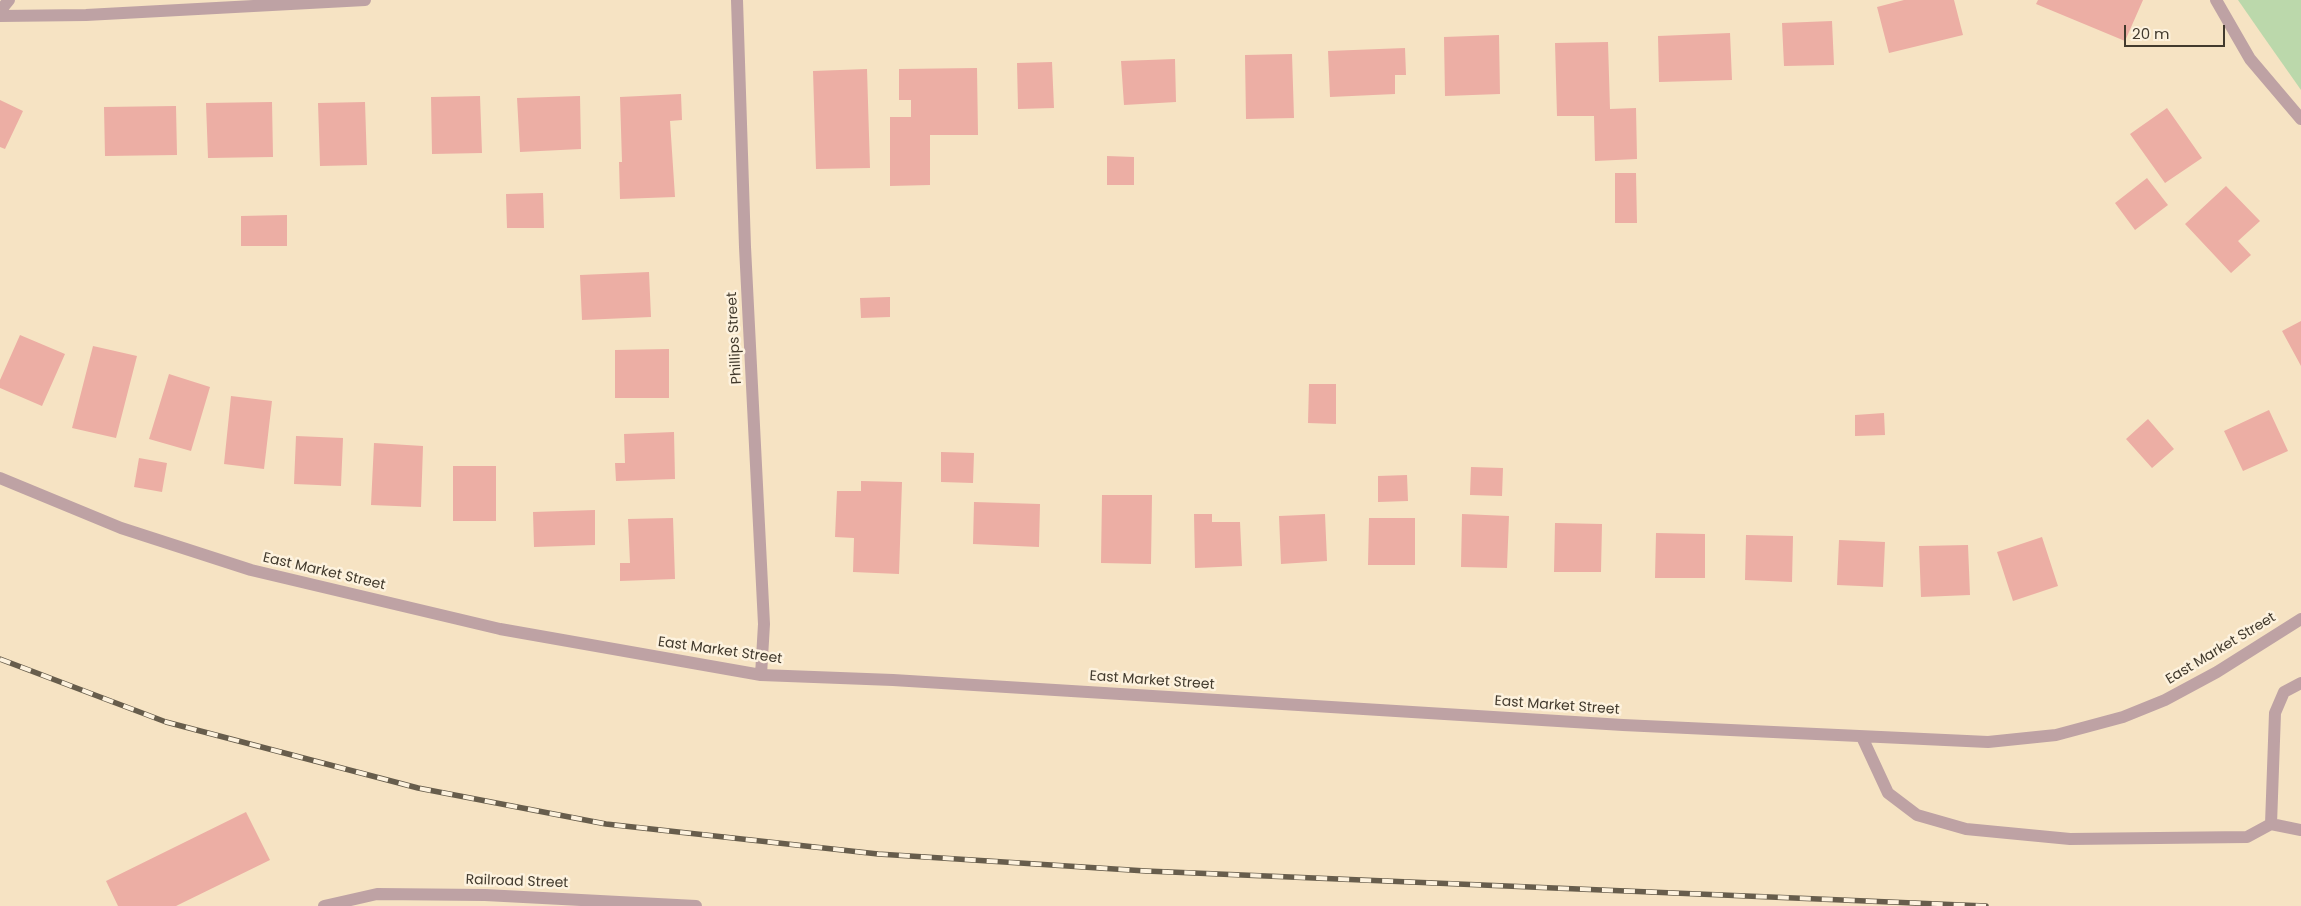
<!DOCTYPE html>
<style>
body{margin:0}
#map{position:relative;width:2301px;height:906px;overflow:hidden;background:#f6e3c3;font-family:Poppins,sans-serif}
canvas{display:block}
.scale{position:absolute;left:2124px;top:25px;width:101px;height:22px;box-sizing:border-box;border:2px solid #423a2d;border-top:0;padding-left:6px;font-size:15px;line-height:18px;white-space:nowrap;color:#423a2d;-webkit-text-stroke:4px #fdf2de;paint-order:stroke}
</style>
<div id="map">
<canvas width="2301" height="906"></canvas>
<div class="scale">20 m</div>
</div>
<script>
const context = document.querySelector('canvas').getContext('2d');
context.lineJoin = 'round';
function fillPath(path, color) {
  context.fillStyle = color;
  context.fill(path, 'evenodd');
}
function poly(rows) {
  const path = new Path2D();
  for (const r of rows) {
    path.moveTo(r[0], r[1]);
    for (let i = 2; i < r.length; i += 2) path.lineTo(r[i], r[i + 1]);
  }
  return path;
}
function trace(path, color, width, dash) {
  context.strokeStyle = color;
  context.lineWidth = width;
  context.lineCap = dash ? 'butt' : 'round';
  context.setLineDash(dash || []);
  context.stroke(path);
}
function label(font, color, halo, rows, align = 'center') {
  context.font = font + ' Poppins,sans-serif';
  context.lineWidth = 5;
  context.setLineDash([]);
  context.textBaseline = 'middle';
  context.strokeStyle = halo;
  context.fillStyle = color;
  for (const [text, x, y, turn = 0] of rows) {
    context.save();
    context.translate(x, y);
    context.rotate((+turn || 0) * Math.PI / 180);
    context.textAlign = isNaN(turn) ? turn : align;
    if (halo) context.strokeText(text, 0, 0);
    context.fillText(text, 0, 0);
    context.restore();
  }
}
const green = poly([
 [2238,0,2301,0,2301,90,2263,36]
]);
const building = poly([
 [1904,0,1954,0,1963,35,1889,53,1877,7],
 [2038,0,2143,0,2125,41,2036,4],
 [1832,21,1834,65,1784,66,1782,23],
 [1730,33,1732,80,1659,82,1658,36],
 [1499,35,1500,94,1445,96,1444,37],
 [1608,42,1610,109,1636,108,1637,159,1595,161,1594,116,1557,116,1555,43],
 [1405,48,1406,75,1395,75,1395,94,1330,97,1328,51],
 [1292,54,1294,118,1246,119,1245,55],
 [1175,59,1176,102,1124,105,1121,61],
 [1052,62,1054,108,1018,109,1017,63],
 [977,68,978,135,930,135,930,185,890,186,890,117,911,117,911,100,899,100,899,69],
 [867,69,870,168,816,169,813,71],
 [681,94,682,120,670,121,675,197,620,199,619,162,622,162,620,97],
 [480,96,482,153,432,154,431,97],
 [580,96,581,149,520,152,517,98],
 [0,100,23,111,5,149,0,147],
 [272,102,273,157,208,158,206,103],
 [365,102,367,165,320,166,318,103],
 [176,106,177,155,105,156,104,107],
 [2167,108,2202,158,2165,183,2130,134],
 [1107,156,1134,157,1134,185,1107,185],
 [1615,173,1636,173,1637,223,1615,223],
 [2147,178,2168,205,2135,230,2115,203],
 [2226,186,2260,221,2238,241,2251,255,2231,273,2185,224],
 [543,193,544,228,507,228,506,194],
 [287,215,287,246,241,246,241,216],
 [649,272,651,317,582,320,580,275],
 [890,297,890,317,861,318,860,298],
 [2301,321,2301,366,2282,331],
 [20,335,65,354,42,406,0,388,0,380],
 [93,346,137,356,116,438,72,428],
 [669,349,669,398,615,398,615,350],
 [169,374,210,387,191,451,149,439],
 [1309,384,1336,384,1336,424,1308,423],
 [231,396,272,401,264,469,224,464],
 [2269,410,2288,451,2243,471,2224,431],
 [1884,413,1885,435,1855,436,1855,415],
 [2148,419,2174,449,2152,468,2126,439],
 [674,432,675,479,616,481,615,463,625,463,624,434],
 [296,436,343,438,341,486,294,484],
 [374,443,423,446,421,507,371,505],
 [941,452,974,453,973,483,941,482],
 [139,458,167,463,162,492,134,487],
 [453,466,496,466,496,521,453,521],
 [1471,467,1503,468,1502,496,1470,495],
 [1407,475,1408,501,1378,502,1378,476],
 [861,481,902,482,899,574,853,572,854,538,835,537,837,491,861,491],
 [1102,495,1152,495,1151,564,1101,563],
 [974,502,1040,504,1039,547,973,544],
 [595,510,595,545,534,547,533,512],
 [1194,514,1212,514,1212,522,1240,522,1242,566,1195,568],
 [1325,514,1327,561,1281,564,1279,516],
 [1462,514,1509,516,1507,568,1461,567],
 [673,518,675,579,620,581,620,563,630,563,628,519],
 [1369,518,1415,518,1415,565,1368,565],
 [1555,523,1602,524,1601,572,1554,572],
 [1656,533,1705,534,1705,578,1655,578],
 [1746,535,1793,536,1792,582,1745,580],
 [2042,537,2058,586,2013,601,1997,552],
 [1839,540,1885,542,1883,587,1837,585],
 [1968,545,1970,595,1921,597,1919,546],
 [246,812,270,860,176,906,118,906,106,881]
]);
const minor = poly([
 [737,0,745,247,764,624,761,675],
 [2216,0,2250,59,2301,119],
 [0,11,9,0],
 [0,16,86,15,365,0],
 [0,478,121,528,251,570,500,629,761,675,893,680,1623,725,1988,742,2056,735,2123,717,2165,700,2217,672,2301,619],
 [1862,737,1888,793,1917,815,1966,829,2070,839,2247,837,2271,824,2275,713,2284,692,2301,683],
 [2271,824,2301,830],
 [324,906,377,894,485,895,696,906]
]);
const rail = poly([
 [0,659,166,722,418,788,606,824,878,854,1146,871,1986,906]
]);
const streetNames = [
 ["Phillips Street",735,338,-93],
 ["East Market Street",324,572,13],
 ["East Market Street",2221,649,-31],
 ["East Market Street",720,651,8],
 ["East Market Street",1152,681,4],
 ["East Market Street",1557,706,4],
 ["Railroad Street",517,882,2]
];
fillPath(green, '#bbd8ab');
fillPath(building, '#ecaea4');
trace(minor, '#bea2a4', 12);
trace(rail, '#675d4c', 5.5);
trace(rail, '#fdf2de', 4, [11]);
label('14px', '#423a2d', '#fdf2de', streetNames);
</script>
